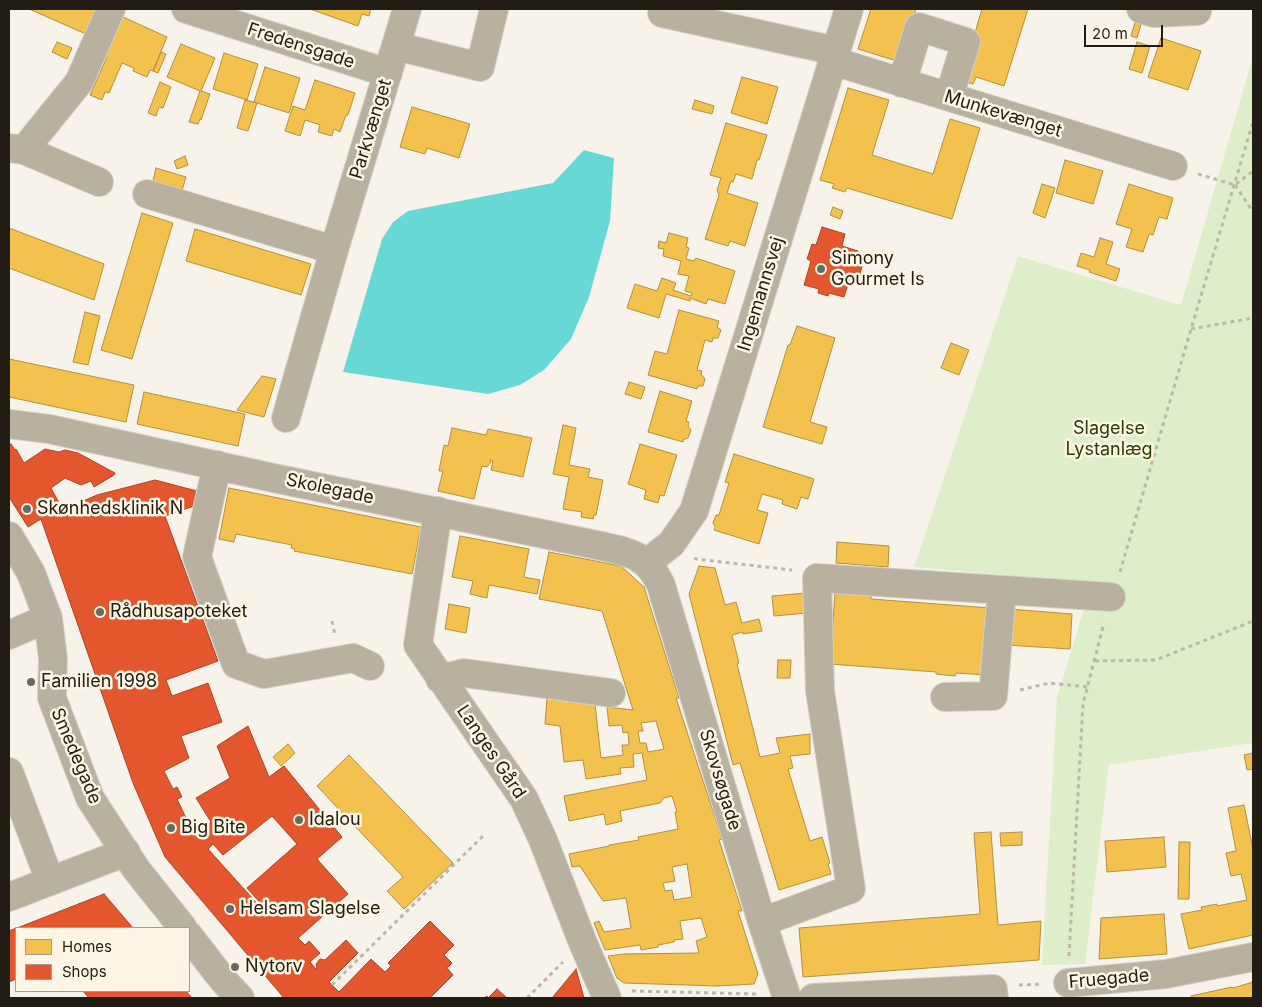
<!DOCTYPE html>
<meta charset="utf-8">
<style>
body{margin:0}
#map{position:relative;width:1262px;height:1007px;overflow:hidden;background:#f8f3ea;font-family:Inter,sans-serif}
canvas{display:block}
.frame{position:absolute;inset:0;border:10px solid #211d15;pointer-events:none}
.legend{position:absolute;left:15px;top:927px;width:175px;height:65px;box-sizing:border-box;background:#fef5e4;border:1px solid #a69f91;margin:0;padding:6px 9px;list-style:none;font-size:15px;color:#211d15}
.legend li{display:flex;align-items:center;gap:10px;height:25px}
.legend b{width:25px;border:1px solid #a69f91}
.scale{position:absolute;left:1084px;top:25px;width:79px;height:22px;box-sizing:border-box;border:2px solid #211d15;border-top:0;padding-left:6px;font-size:15px;line-height:18px;white-space:nowrap;color:#211d15;-webkit-text-stroke:4px #fef5e4;paint-order:stroke}
</style>
<div id="map">
<canvas width="1262" height="1007"></canvas>
<div class="frame"></div>
<ul class="legend">
<li><b style="height:14px;background:#f2c14e"></b>Homes</li>
<li><b style="height:14px;background:#e4572e"></b>Shops</li>
</ul>
<div class="scale">20 m</div>
</div>
<script>
const context = document.querySelector('canvas').getContext('2d');
context.lineJoin = 'round';
function fillPath(path, color) {
  context.fillStyle = color;
  context.fill(path, 'evenodd');
}
function poly(rows) {
  const path = new Path2D();
  for (const r of rows) {
    path.moveTo(r[0], r[1]);
    for (let i = 2; i < r.length; i += 2) path.lineTo(r[i], r[i + 1]);
  }
  return path;
}
function trace(path, color, width, dash) {
  context.strokeStyle = color;
  context.lineWidth = width;
  context.lineCap = dash ? 'butt' : 'round';
  context.setLineDash(dash || []);
  context.stroke(path);
}
function label(font, color, halo, rows, align = 'center') {
  context.font = font + ' Inter,sans-serif';
  context.lineWidth = 5;
  context.setLineDash([]);
  context.textBaseline = 'middle';
  context.strokeStyle = halo;
  context.fillStyle = color;
  for (const [text, x, y, turn = 0] of rows) {
    context.save();
    context.translate(x, y);
    context.rotate((+turn || 0) * Math.PI / 180);
    context.textAlign = isNaN(turn) ? turn : align;
    if (halo) context.strokeText(text, 0, 0);
    context.fillText(text, 0, 0);
    context.restore();
  }
}
const green = poly([
 [1253,56,1253,743,1109,765,1085,964,1042,965,1057,697,1092,583,914,567,1018,256,1181,305]
]);
const water = poly([
 [584,150,614,158,610,221,589,297,571,339,544,370,520,385,488,394,343,372,382,239,393,222,408,211,553,183]
]);
const homes = poly([
 [29,9,97,9,86,34,29,9],
 [310,9,371,9,369,16,362,14,358,26,310,9],
 [871,9,916,9,900,62,858,49,871,9],
 [982,9,1028,9,1004,86,976,77,973,84,962,81,963,73,982,9],
 [121,16,167,37,153,71,150,70,147,77,133,71,134,68,122,63,109,93,105,92,102,100,90,95,107,57,104,56,121,16],
 [1136,19,1142,21,1137,38,1131,36,1136,19],
 [1161,38,1201,51,1188,90,1148,77,1161,38],
 [57,42,72,48,67,59,52,52,57,42],
 [1137,42,1150,46,1142,73,1129,69,1137,42],
 [181,44,215,58,201,91,210,94,201,120,200,119,198,124,189,122,200,91,167,77,181,44],
 [161,52,166,54,158,73,153,71,161,52],
 [224,53,258,64,247,100,213,89,224,53],
 [265,67,300,78,289,113,254,102,265,67],
 [742,77,778,87,767,124,731,113,742,77],
 [315,80,355,93,348,115,346,115,340,132,334,129,332,136,318,132,320,125,305,120,300,136,285,131,293,106,305,110,315,80],
 [160,82,171,87,163,108,159,107,156,116,148,113,160,82],
 [848,88,889,100,872,155,933,174,950,119,980,128,952,219,847,188,845,192,832,188,834,184,820,180,848,88],
 [245,100,257,103,248,131,237,128,245,100],
 [695,100,714,106,712,114,692,109,695,100],
 [412,107,470,124,459,158,427,148,425,154,400,147,412,107],
 [726,123,767,135,759,160,757,160,752,179,736,174,733,182,731,181,727,193,758,203,745,246,730,241,728,246,705,239,719,195,717,190,721,178,710,175,726,123],
 [185,156,188,165,177,169,174,161,185,156],
 [1065,160,1103,171,1093,204,1056,193,1065,160],
 [156,168,186,177,181,194,152,185,156,168],
 [1042,184,1055,188,1045,218,1033,213,1042,184],
 [1129,184,1173,198,1167,219,1159,217,1153,235,1149,234,1143,252,1126,247,1132,229,1116,224,1129,184],
 [833,207,843,211,840,219,830,215,833,207],
 [142,213,173,223,132,359,101,350,142,213],
 [9,228,104,264,94,300,9,268,9,228],
 [195,229,311,264,301,295,186,261,195,229],
 [669,233,688,238,686,247,689,248,686,259,694,261,696,258,735,271,725,304,708,299,706,304,690,298,690,301,666,294,659,318,627,308,635,284,657,291,662,278,676,283,673,290,691,296,692,293,685,291,689,276,678,274,681,261,663,256,664,249,658,248,659,241,666,243,669,233],
 [1100,238,1113,242,1106,264,1120,269,1116,281,1089,272,1090,270,1077,266,1081,253,1094,257,1100,238],
 [679,310,719,321,717,327,721,330,718,338,713,338,712,342,705,340,697,370,702,371,701,374,705,379,703,386,698,386,697,389,648,375,655,351,667,354,679,310],
 [85,312,100,316,88,365,73,362,85,312],
 [797,326,835,338,810,422,827,427,822,444,763,427,788,345,790,345,797,326],
 [951,343,969,350,959,375,941,368,951,343],
 [9,359,134,385,126,422,9,397,9,359],
 [262,376,276,379,264,417,237,410,262,376],
 [629,382,645,387,641,399,625,394,629,382],
 [660,391,692,401,686,421,689,422,688,426,691,430,688,438,683,440,683,442,648,432,660,391],
 [144,392,245,414,238,446,137,424,144,392],
 [563,425,576,428,569,465,590,469,588,477,603,480,596,515,594,515,593,519,581,517,582,512,563,509,569,477,553,474,563,425],
 [452,428,486,435,488,429,532,438,523,477,491,470,493,461,490,460,491,462,487,467,482,466,474,499,438,491,443,471,439,471,444,445,448,446,452,428],
 [640,444,677,455,664,496,660,495,658,503,644,499,646,490,628,484,640,444],
 [734,454,814,479,808,499,801,497,797,509,782,504,783,500,762,494,757,510,768,513,759,544,714,530,715,527,713,523,716,515,719,515,729,483,725,482,734,454],
 [229,488,421,527,412,574,294,551,295,549,291,548,292,545,236,534,234,542,219,539,229,488],
 [460,536,529,549,524,577,540,580,537,594,489,585,487,598,470,594,473,581,452,577,460,536],
 [837,542,889,546,888,567,836,563,837,542],
 [549,552,621,566,644,587,679,698,676,698,722,839,719,840,742,911,738,911,758,974,754,984,717,986,624,983,617,978,608,956,624,954,699,953,696,941,707,937,701,918,680,921,683,939,674,940,674,942,658,945,658,947,641,950,640,945,605,950,594,923,599,921,604,932,631,928,626,898,603,901,580,866,572,867,569,854,609,846,609,845,639,840,638,837,678,829,675,812,677,812,672,796,664,798,660,803,620,811,622,821,606,825,604,814,569,821,564,796,647,780,642,753,633,754,634,767,620,768,621,774,586,779,583,760,564,762,560,726,545,724,547,698,595,704,601,758,623,755,622,745,629,745,628,732,623,733,622,725,609,726,607,707,633,710,602,611,539,599,549,552],
 [656,721,664,749,648,752,646,743,640,743,638,731,643,731,641,723,656,721],
 [687,864,692,897,674,900,672,890,665,891,663,883,675,881,672,867,687,864],
 [699,566,715,568,725,605,736,602,742,623,759,619,762,631,743,634,743,632,732,635,739,663,737,664,760,757,780,753,776,738,810,734,810,754,790,756,793,768,788,769,810,841,822,837,830,863,828,864,831,874,779,890,740,763,733,765,689,594,699,566],
 [806,593,807,613,774,616,772,596,806,593],
 [835,593,871,595,871,599,991,608,986,675,956,673,955,676,936,674,936,672,830,664,835,593],
 [449,604,470,608,466,633,445,629,449,604],
 [1009,609,1072,614,1070,649,1006,645,1009,609],
 [778,660,791,660,790,678,777,678,778,660],
 [288,744,295,753,281,766,273,757,288,744],
 [1253,753,1253,769,1247,770,1244,755,1253,753],
 [349,755,453,863,404,909,387,891,403,877,317,786,349,755],
 [1244,805,1253,849,1253,935,1189,949,1181,914,1202,910,1201,907,1217,904,1217,906,1247,900,1241,874,1231,876,1226,853,1236,851,1228,808,1244,805],
 [991,832,998,925,1041,921,1039,960,803,977,799,928,980,914,974,833,991,832],
 [1022,832,1022,845,1001,846,1000,833,1022,832],
 [1164,837,1166,867,1107,872,1105,841,1164,837],
 [1179,842,1190,842,1189,899,1178,899,1179,842],
 [1164,914,1167,954,1099,959,1101,918,1164,914],
 [1253,982,1253,998,1191,998,1191,996,1232,987,1233,988,1253,982]
]);
const shops = poly([
 [822,227,845,234,842,246,858,251,857,257,864,259,860,274,852,272,844,297,829,293,828,296,818,293,819,289,804,285,811,261,807,259,812,244,816,245,822,227],
 [11,444,15,450,16,449,24,463,45,449,59,452,65,450,78,453,115,473,114,475,94,487,91,481,81,485,65,478,51,488,63,510,97,495,155,480,197,491,194,506,165,516,218,661,166,680,172,696,208,683,222,722,181,736,189,758,164,771,173,789,177,787,182,797,177,799,194,835,211,822,196,798,230,778,217,746,248,726,269,777,284,766,342,837,317,859,348,894,298,938,305,945,309,941,320,953,310,962,316,969,317,968,316,964,320,959,325,960,346,940,358,953,329,982,339,992,371,959,385,972,391,966,388,963,430,921,454,945,444,955,452,963,447,968,453,975,430,998,284,998,165,857,133,783,41,519,28,527,9,497,9,446,11,444],
 [272,816,297,844,247,888,264,907,262,909,208,849,213,844,223,855,272,816],
 [104,894,133,928,17,928,104,894],
 [16,928,16,979,9,982,9,931,16,928],
 [576,969,584,998,552,998,576,969],
 [497,989,507,998,484,998,487,996,488,998,497,989],
 [83,991,186,991,191,997,191,998,89,998,83,991]
]);
const path = poly([
 [1198,174,1235,185,1253,171],
 [1235,185,1253,212],
 [1191,329,1253,318],
 [694,558,696,559,792,570],
 [1120,572,1191,329,1253,122],
 [332,621,335,635],
 [1095,661,1156,660,1253,621],
 [1020,690,1049,683,1088,687],
 [1069,956,1083,704,1104,623],
 [332,985,483,836],
 [1019,985,1043,984],
 [632,991,755,994,758,991],
 [527,998,563,962]
]);
const minor = poly([
 [186,9,388,73],
 [1141,9,1154,13,1197,11],
 [662,13,836,51],
 [396,46,480,67,494,9],
 [833,61,1173,166],
 [902,83,919,27,966,42,949,97],
 [9,148,24,150,99,182],
 [24,150,79,82,111,9],
 [147,194,334,250],
 [286,418,334,250,407,9],
 [9,424,49,429,269,477,606,547,623,551,636,556,647,564,655,574,661,585,762,922,787,998],
 [217,465,197,557,236,664,264,674,353,658,370,666],
 [438,511,418,645,524,799,543,840,583,943,607,998],
 [9,536,31,573,48,618,53,659,52,698,90,798,136,869,183,928],
 [647,564,658,554,671,544,694,511,849,9],
 [9,635,48,618],
 [440,679,464,673,611,693],
 [945,697,993,696,1002,590],
 [9,772,50,881],
 [9,897,126,852],
 [762,922,851,889,820,691,817,578,1111,597],
 [189,936,223,980,240,998],
 [1068,983,1166,974,1253,957],
 [813,998,993,989,994,998]
]);
const markers = [
 [821,269,5,"#6c6860"],
 [27,509,5,"#6c6860"],
 [100,612,5,"#6c6860"],
 [31,682,5,"#6c6860"],
 [299,820,5,"#6c6860"],
 [171,828,5,"#6c6860"],
 [230,909,5,"#6c6860"],
 [235,967,5,"#6c6860"]
];
const streetNames = [
 ["Fredensgade",301,46,18],
 ["Munkevænget",1003,114,17],
 ["Parkvænget",371,129,-73],
 ["Ingemannsvej",761,294,-73],
 ["Skolegade",330,489,12],
 ["Langes Gård",491,752,56],
 ["Smedegade",76,756,67],
 ["Skovsøgade",720,780,73],
 ["Fruegade",1109,979,-5]
];
const poiNames = [
 ["Simony",831,259],
 ["Gourmet Is",831,280],
 ["Skønhedsklinik N",37,509],
 ["Rådhusapoteket",110,612],
 ["Familien 1998",41,682],
 ["Idalou",309,820],
 ["Big Bite",181,828],
 ["Helsam Slagelse",240,909],
 ["Nytorv",245,967]
];
const parkNames = [
 ["Slagelse",1109,429],
 ["Lystanlæg",1109,450]
];
fillPath(green, '#dfeeca');
fillPath(water, '#67d8d6');
fillPath(homes, '#f2c14e');
trace(homes, '#b3903d', 1);
fillPath(shops, '#e4572e');
trace(shops, '#aa4626', 1);
trace(minor, '#d5d0c9', 30);
trace(path, '#bcb7a9', 3, [4, 4]);
trace(minor, '#b8b19f', 28);
for (const [x, y, r, color] of markers) {
  const dot = new Path2D();
  dot.arc(x, y, r, 0, 2 * Math.PI);
  context.fillStyle = color;
  context.fill(dot);
  trace(dot, '#fef5e4', 2);
}
label('18px', '#211d15', '#fef5e4', streetNames);
label('18px', '#211d15', '#fef5e4', poiNames, 'left');
label('18px', '#254000', '#fef5e4', parkNames);
</script>
